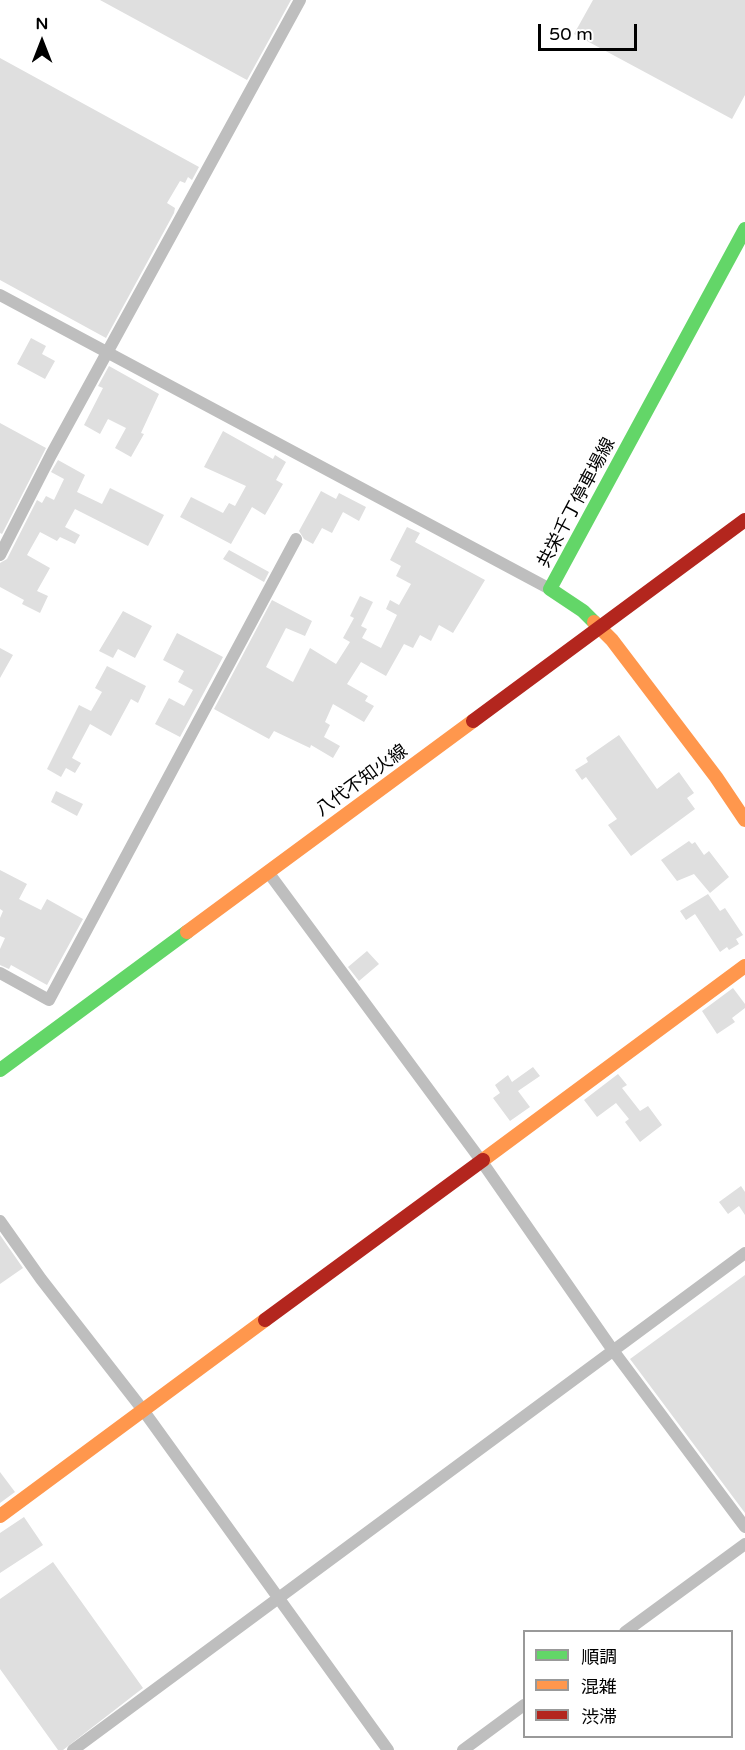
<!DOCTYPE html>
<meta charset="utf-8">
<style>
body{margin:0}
#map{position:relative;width:745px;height:1750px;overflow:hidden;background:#fff;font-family:"Varela Round","Noto Sans JP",sans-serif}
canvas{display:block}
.legend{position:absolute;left:523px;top:1630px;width:210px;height:108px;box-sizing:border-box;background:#fff;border:2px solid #999;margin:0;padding:8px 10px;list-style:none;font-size:18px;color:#000}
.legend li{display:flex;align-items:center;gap:12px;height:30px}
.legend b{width:30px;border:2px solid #999}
.north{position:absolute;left:12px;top:12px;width:60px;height:60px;-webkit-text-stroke:4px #fff;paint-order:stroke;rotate:0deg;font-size:16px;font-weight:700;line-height:24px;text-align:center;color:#000}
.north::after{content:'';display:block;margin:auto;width:21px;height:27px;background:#000;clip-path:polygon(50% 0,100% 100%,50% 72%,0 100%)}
.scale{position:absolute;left:538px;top:24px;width:99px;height:27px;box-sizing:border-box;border:3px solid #000;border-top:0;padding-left:8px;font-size:18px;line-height:21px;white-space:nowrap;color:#000;-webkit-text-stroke:4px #fff;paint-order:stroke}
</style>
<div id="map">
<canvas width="745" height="1750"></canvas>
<ul class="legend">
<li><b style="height:8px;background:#63d668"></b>順調</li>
<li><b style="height:8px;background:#ff974d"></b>混雑</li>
<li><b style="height:8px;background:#b3261e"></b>渋滞</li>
</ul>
<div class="north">N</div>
<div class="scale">50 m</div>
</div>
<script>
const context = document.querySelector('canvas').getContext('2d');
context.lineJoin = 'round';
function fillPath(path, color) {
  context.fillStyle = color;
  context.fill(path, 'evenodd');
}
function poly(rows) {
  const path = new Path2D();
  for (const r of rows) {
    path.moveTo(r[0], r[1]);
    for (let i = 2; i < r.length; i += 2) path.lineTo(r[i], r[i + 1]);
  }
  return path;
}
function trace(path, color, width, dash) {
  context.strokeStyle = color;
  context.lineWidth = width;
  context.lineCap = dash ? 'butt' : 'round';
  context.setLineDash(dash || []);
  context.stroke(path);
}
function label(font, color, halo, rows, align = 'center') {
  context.font = font + ' "Varela Round","Noto Sans JP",sans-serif';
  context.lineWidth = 4.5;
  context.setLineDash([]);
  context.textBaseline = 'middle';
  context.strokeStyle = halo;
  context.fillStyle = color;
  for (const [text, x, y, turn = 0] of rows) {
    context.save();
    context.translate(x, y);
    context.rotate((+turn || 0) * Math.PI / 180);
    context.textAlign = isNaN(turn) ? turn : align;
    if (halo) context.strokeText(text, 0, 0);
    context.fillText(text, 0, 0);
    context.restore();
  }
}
const building = poly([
 [100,0,291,0,247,80],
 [593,0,745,0,745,95,732,119,574,34],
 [0,58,199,167,192,180,188,177,185,183,180,181,167,203,175,208,174,213,106,338,0,280],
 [31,338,46,346,42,354,55,361,45,379,17,364],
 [109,366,159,394,141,433,144,434,131,457,115,448,126,428,108,419,100,434,84,425,103,388,98,386],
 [0,423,46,448,2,534,0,533],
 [223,431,273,459,275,455,286,462,276,480,283,484,265,515,252,507,231,544,180,517,191,497,223,513,229,503,235,506,246,486,204,467],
 [58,460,85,475,77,492,102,504,110,488,164,515,148,546,75,509,65,527,80,535,75,544,60,537,57,541,40,532,27,555,50,568,37,591,48,596,40,613,22,604,24,600,0,587,0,563,7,559,37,500,42,503,46,496,54,500,64,479,51,472],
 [321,491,336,499,339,493,366,507,359,521,343,512,332,533,322,528,313,544,304,539,299,531],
 [407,527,420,533,415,542,485,580,453,633,439,625,431,641,420,635,413,648,404,644,386,676,361,662,347,684,368,696,365,701,374,706,364,722,333,704,325,722,330,725,324,737,340,746,333,758,311,745,310,748,274,731,269,739,214,709,272,600,312,621,305,636,286,628,266,667,293,682,310,648,336,664,350,642,343,638,354,618,350,616,360,596,373,602,361,626,367,629,362,638,381,648,397,615,386,609,390,600,399,605,411,584,396,576,401,566,390,560],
 [229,550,269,572,264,582,223,559],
 [123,611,152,626,135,658,118,649,113,658,99,651],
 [177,633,223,657,180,737,155,724,169,698,184,706,193,690,178,682,184,671,163,660],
 [0,648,13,655,0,678],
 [107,666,146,686,138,703,131,699,111,736,90,724,72,758,81,763,75,773,66,768,61,777,47,769,79,705,91,711,102,692,95,688],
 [619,735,657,789,679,772,694,793,687,798,695,809,631,856,608,825,617,819,586,777,582,780,575,770,588,762,586,758],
 [56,791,83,804,77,816,51,802],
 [689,841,692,844,695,842,704,855,709,851,729,877,710,893,694,874,677,881,661,860],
 [0,870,27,884,19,899,41,910,47,899,83,919,47,985,11,965,9,969,0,965,0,949,5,938,0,936,0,918,3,911,0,909],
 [708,894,720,911,725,908,743,935,736,939,739,944,729,950,727,947,720,952,695,914,686,920,680,911],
 [367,951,379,964,359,981,348,967],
 [733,988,745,1004,745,1008,732,1018,735,1022,717,1034,702,1011],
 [533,1067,540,1076,518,1091,530,1107,510,1121,493,1098,500,1093,495,1085,508,1075,512,1082],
 [618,1074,627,1085,622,1088,640,1111,648,1106,662,1125,640,1142,625,1122,629,1119,616,1103,597,1117,584,1100],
 [741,1186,745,1192,745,1215,739,1206,728,1214,719,1202],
 [0,1235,23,1268,0,1284],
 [745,1275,745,1513,630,1359],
 [0,1472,15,1492,0,1503],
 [24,1517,43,1545,0,1573,0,1533],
 [53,1562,143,1688,63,1750,58,1750,0,1669,0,1599]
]);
const street = poly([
 [0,295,550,589],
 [0,555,51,455,300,0],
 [268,872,480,1159,612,1349,745,1527],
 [0,973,49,1000,296,539],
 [0,1221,41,1279,143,1410,388,1750],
 [625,1632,745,1544],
 [73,1750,745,1253],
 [463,1750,524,1705]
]);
const fast = poly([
 [594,622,583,611,550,589,745,229],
 [0,1070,187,932]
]);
const slow = poly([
 [594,622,612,640,716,777,745,820],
 [187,932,473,721],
 [483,1160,745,966],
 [0,1516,265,1320]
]);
const jam = poly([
 [473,721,745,520],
 [265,1320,483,1160]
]);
const streetNames = [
 ["共栄千丁停車場線",577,503,-62],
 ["八代不知火線",362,781,-36]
];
fillPath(building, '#dfdfdf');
trace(street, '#bebebe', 12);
trace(fast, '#63d668', 14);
trace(slow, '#ff974d', 14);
trace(jam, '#b3261e', 14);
label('18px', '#000', '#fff', streetNames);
</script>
